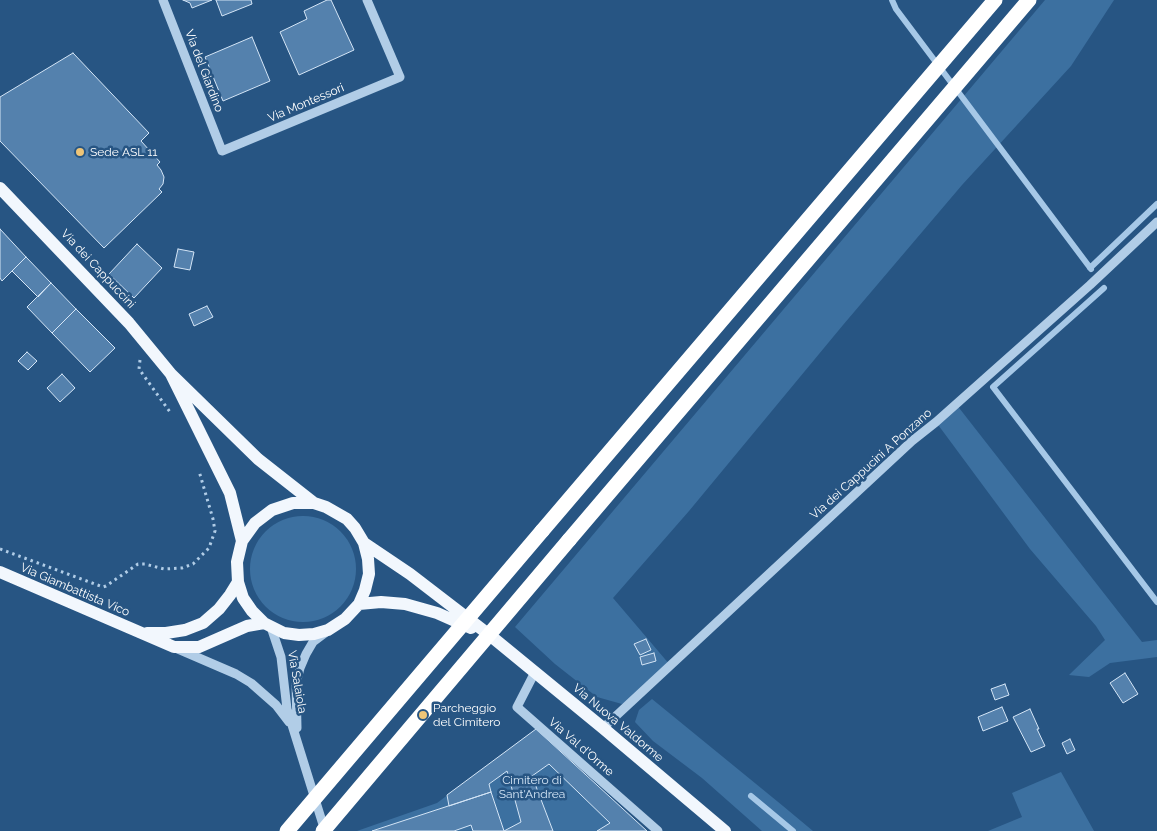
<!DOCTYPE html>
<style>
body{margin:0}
canvas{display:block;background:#275583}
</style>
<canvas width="1157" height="831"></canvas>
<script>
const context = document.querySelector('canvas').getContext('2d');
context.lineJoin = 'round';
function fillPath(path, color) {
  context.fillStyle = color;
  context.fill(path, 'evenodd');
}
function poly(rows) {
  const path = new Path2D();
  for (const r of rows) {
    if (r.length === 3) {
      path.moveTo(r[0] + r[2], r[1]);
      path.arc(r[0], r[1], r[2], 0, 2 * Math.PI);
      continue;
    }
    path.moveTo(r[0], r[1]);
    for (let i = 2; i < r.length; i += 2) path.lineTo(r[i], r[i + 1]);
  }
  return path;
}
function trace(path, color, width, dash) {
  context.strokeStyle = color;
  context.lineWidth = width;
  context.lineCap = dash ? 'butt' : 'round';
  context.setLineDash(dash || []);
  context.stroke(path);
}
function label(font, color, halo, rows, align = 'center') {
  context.font = font + ' Raleway,sans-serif';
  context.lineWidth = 5;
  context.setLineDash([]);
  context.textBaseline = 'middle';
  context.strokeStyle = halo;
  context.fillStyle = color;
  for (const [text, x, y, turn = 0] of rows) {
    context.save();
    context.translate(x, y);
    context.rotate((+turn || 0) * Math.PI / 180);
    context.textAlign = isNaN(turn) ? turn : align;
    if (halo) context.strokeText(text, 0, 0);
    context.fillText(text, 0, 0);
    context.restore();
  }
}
const green = poly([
 [1045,0,1114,0,1071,66,962,185,843,325,689,511,613,598,670,665,642,692,622,704,597,697,555,664,515,627],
 [956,404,1142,642,1157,640,1157,657,1110,663,1089,677,1069,675,1105,640,1096,626,1030,549,936,422],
 [303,569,53],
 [652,699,783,806,813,831,762,831,702,778,653,741,635,722,639,710],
 [536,729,647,831,357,831,437,803],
 [1061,772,1094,831,988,831,1022,817,1012,793]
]);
const stream = poly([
 [892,0,896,9,1091,269],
 [1090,268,1157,204],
 [1104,288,993,387,1157,602],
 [751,796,793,831]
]);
const building = poly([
 [183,0,212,0,192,8,190,3,183,0],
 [216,0,251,0,252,4,222,16,216,0],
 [327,0,331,0,354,50,299,75,280,32,307,19,304,11,327,0],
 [252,37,270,81,223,101,205,57,252,37],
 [73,53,149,133,141,141,160,162,157,165,161,170,164,177,163,184,159,189,162,192,104,248,0,141,0,97,73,53],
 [0,229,26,257,2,281,0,278,0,229],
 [137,244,162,268,134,298,109,274,137,244],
 [178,249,194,252,190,270,174,267,178,249],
 [26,257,51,283,38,297,12,271,26,257],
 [51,283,76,309,52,333,27,307,51,283],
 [207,306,213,317,194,326,189,314,207,306],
 [76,309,115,348,90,372,52,333,76,309],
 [27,352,37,361,28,370,18,361,27,352],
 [62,374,75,388,60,402,47,388,62,374],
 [646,639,651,650,640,655,634,644,646,639],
 [654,653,656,661,642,665,640,657,654,653],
 [1125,673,1138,694,1123,703,1110,683,1125,673],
 [1005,684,1009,695,995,700,991,689,1005,684],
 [1002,707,1008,721,983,731,978,717,1002,707],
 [1030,709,1039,729,1037,729,1045,746,1031,752,1013,717,1030,709],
 [536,729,647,831,597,831,610,823,549,764,532,776,553,831,504,831,521,822,507,771,489,784,491,792,449,806,447,795,536,729],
 [1070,739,1075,750,1067,754,1062,743,1070,739],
 [491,792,504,831,473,831,471,825,454,831,372,831,491,792]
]);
const path = poly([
 [140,360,139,369,170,412],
 [0,549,103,587,106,586,138,564,145,564,164,569,182,568,193,564,209,548,215,531,213,519,199,471]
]);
const minor = poly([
 [163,0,222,151,400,77,367,0],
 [271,627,281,657,287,709,325,831],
 [178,649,236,674,251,683,276,705,289,722],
 [535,672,517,707,658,831],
 [297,728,296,683,300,668,306,654,313,642,325,633],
 [603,728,912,441,936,422,1090,285,1157,222]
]);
const major = poly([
 [0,188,129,323,171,374,258,459,314,503],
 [171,374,230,493,242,541,237,562,238,582,243,598,252,611,264,623,284,633,299,635,314,634,328,630,345,619,359,604,365,590,369,574,368,559,364,543,355,528,347,519,326,507,314,503,293,503,272,510,255,523,242,541],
 [364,543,410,574,492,637,603,728,725,831],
 [0,572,174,647,199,647,247,626,264,623],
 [359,604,381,602,405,604,437,613,471,628],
 [147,633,166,633,185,630,203,623,219,609,230,595,238,582]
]);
const highway = poly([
 [542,531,995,0],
 [569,540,1029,0]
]);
const highwayBridge = poly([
 [287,831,542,531],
 [323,831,569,540]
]);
const markers = [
 [80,152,5,"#efc577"],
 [423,715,5,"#efc577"]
];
const streetNames = [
 ["Via del Giardino",204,71,69],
 ["Via Montessori",306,103,-23],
 ["Via dei Cappuccini",98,269,47],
 ["Via dei Cappucini A Ponzano",871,464,-42],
 ["Via Giambattista Vico",75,590,23],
 ["Via Salaiola",297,682,80],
 ["Via Nuova Valdorme",618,723,40],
 ["Via Val d'Orme",581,747,41]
];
const poiNames = [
 ["Sede ASL 11",90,152],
 ["Parcheggio",433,708],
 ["del Cimitero",433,722]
];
const parkNames = [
 ["Cimitero di",532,780],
 ["Sant'Andrea",532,794]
];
fillPath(green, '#3c70a0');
trace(stream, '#a6c8e7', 6);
fillPath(building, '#5481ad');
trace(building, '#d4e5f6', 1);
trace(path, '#b1cde7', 3, [2.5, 4]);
trace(minor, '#b1cde7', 9);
trace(major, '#f2f7fd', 12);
trace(highway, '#fff', 15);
trace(highwayBridge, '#fff', 15);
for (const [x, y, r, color] of markers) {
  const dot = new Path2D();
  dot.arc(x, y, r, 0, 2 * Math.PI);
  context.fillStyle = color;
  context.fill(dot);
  trace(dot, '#275583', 2);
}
label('12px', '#fff', '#275583', streetNames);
label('12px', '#fff', '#275583', poiNames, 'left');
label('12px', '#d4e5f6', '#275583', parkNames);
</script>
